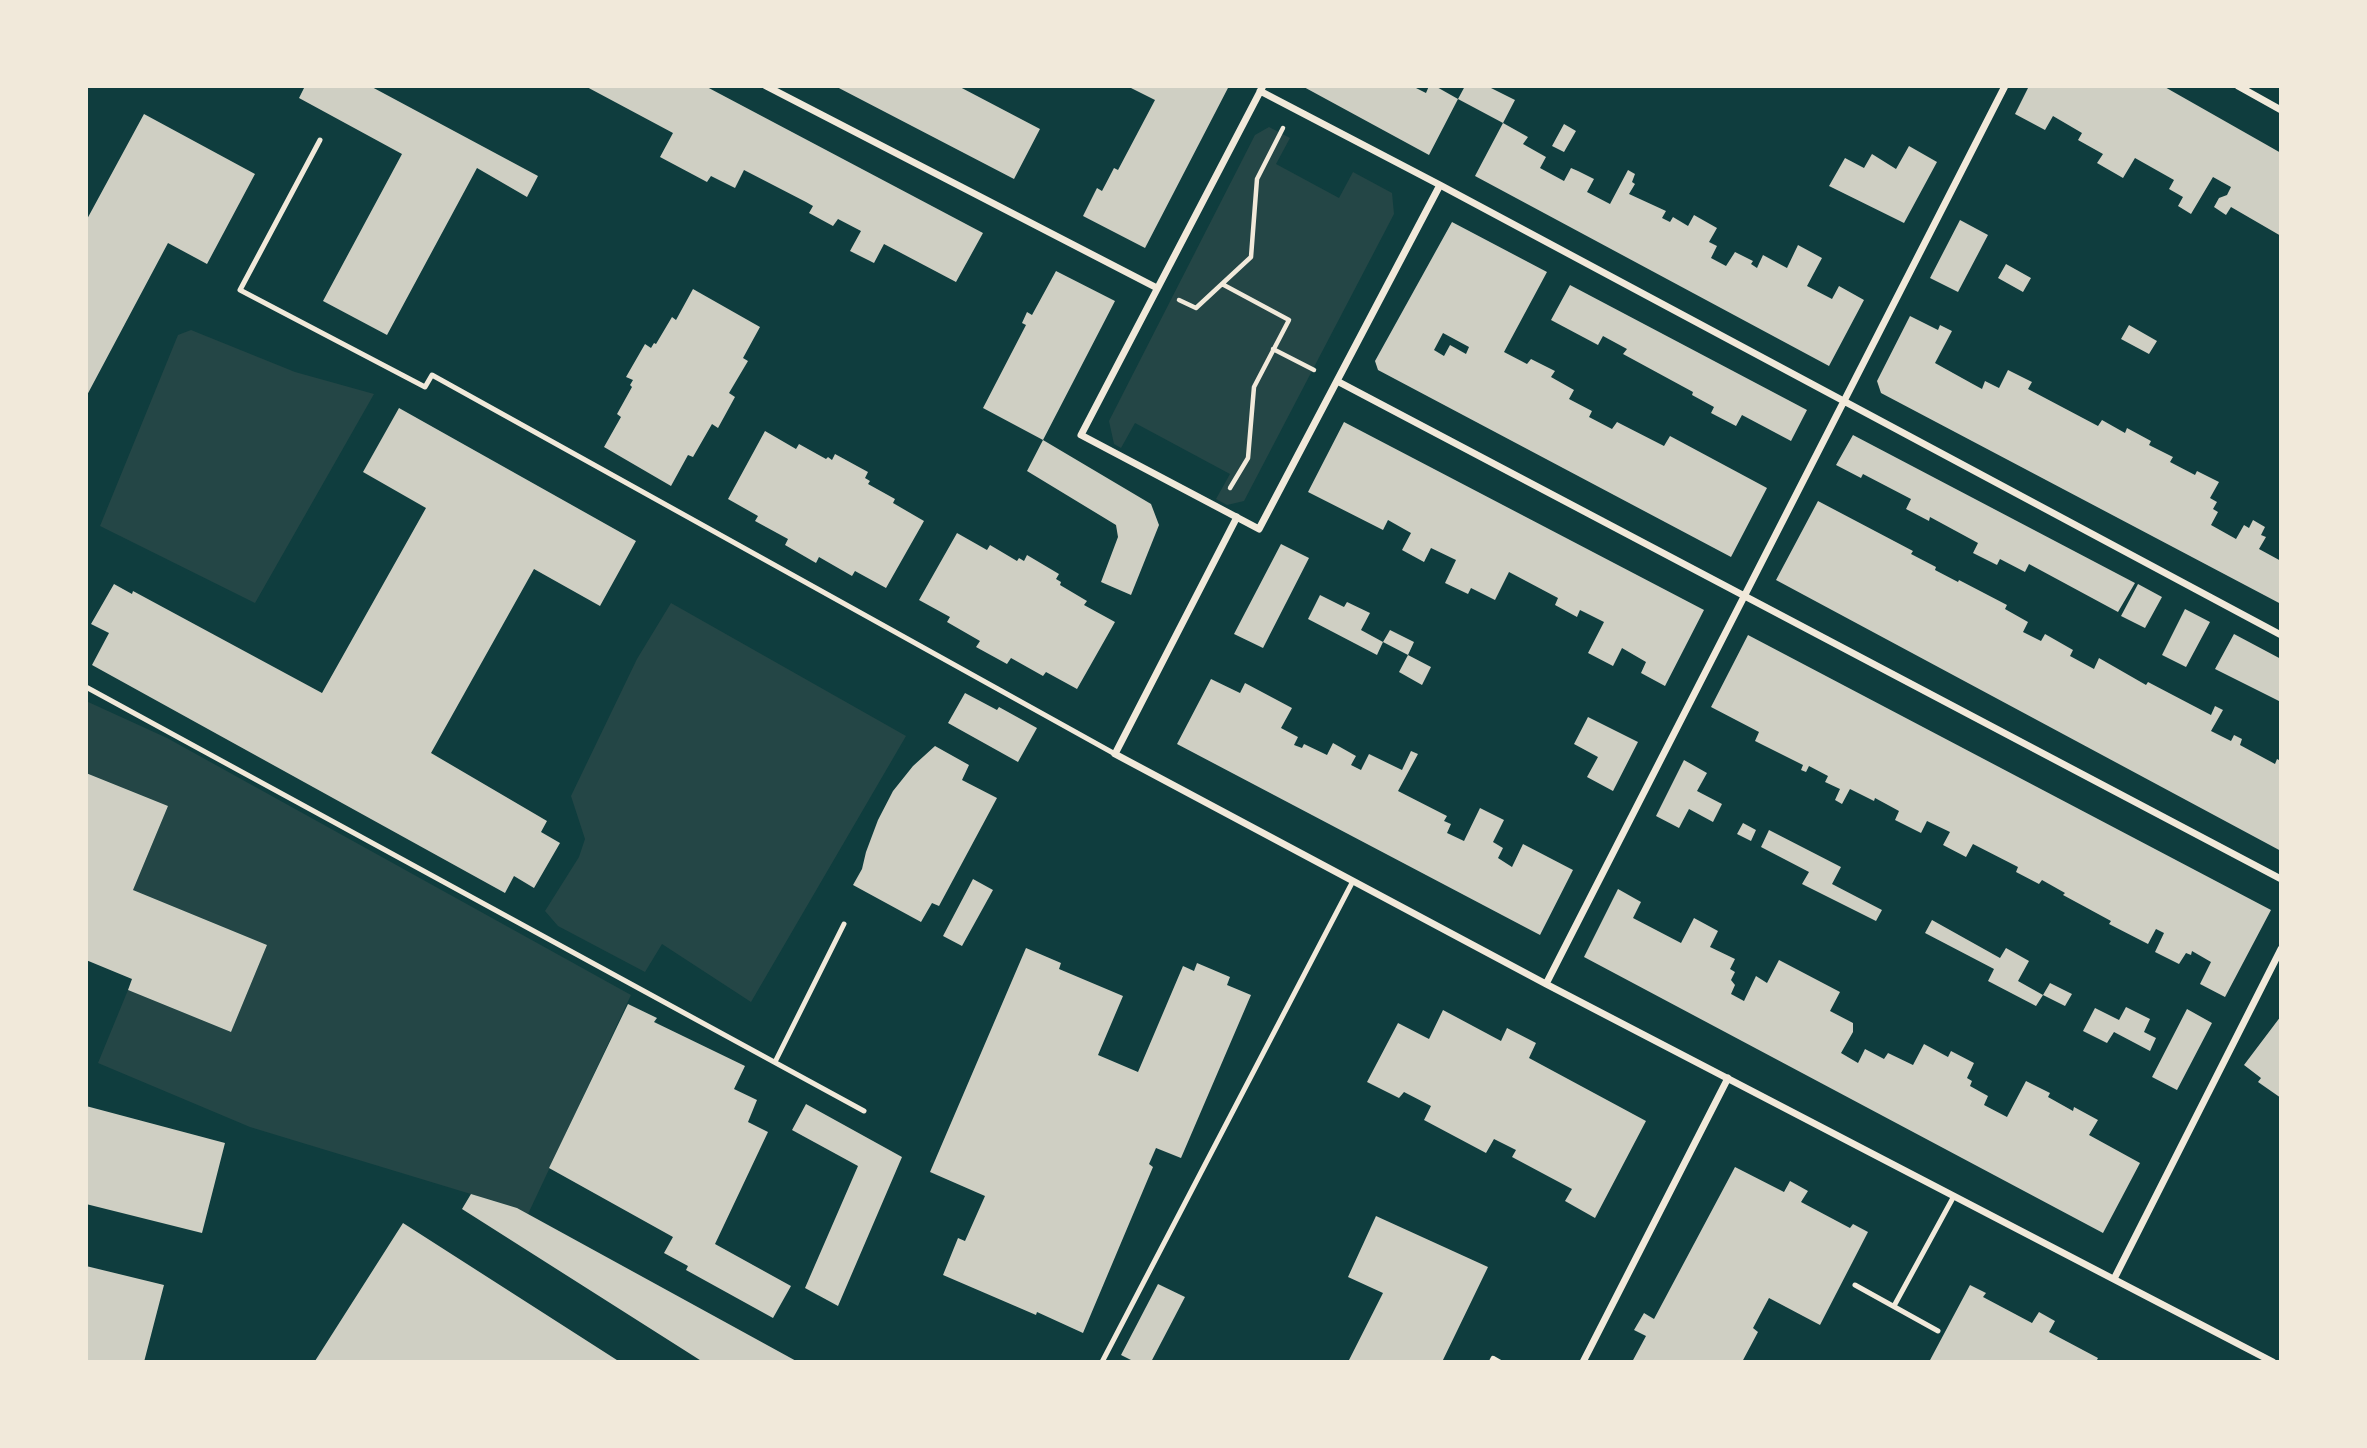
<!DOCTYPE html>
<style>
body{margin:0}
#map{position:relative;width:2367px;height:1448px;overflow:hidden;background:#0f3d3e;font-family:Poppins,sans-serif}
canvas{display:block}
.frame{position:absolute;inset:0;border:88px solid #f1e9da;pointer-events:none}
</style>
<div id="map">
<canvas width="2367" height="1448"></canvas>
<div class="frame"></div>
</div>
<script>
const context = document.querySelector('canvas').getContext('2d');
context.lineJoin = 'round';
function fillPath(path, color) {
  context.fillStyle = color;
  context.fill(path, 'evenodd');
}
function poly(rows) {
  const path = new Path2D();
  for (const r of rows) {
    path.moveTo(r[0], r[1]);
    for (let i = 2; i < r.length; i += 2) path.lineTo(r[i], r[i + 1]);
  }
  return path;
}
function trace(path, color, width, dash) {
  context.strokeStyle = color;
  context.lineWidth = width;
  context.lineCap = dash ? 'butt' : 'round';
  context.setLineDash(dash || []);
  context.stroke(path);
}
const green = poly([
 [1269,127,1290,138,1276,164,1339,198,1353,172,1392,193,1394,214,1244,501,1227,505,1216,499,1230,474,1135,423,1121,448,1114,444,1109,421,1255,135],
 [191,330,295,372,374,394,255,603,100,526,178,335],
 [671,603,906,736,751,1002,662,944,645,972,558,926,545,911,579,857,585,839,571,796,637,659],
 [86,701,167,738,631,995,528,1214,517,1208,250,1127,98,1063,128,990,231,1032,267,945,133,890,168,806,86,773]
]);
const building = poly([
 [305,86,370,86,538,176,527,197,477,168,387,335,323,301,402,154,299,98],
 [585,86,705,86,983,233,956,282,884,244,874,263,850,251,861,231,838,219,833,226,809,213,813,206,806,202,744,170,735,188,711,176,707,182,660,157,673,133],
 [835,86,958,86,1040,129,1014,179],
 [1132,86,1229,86,1145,248,1083,216,1097,188,1102,191,1114,168,1118,170,1155,100,1131,88],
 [1302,86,1412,86,1426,93,1429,86,1435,86,1458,99,1465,86,1487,86,1515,100,1503,123,1458,99,1429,155],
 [2029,86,2163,86,2281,153,2281,236,2231,207,2226,215,2214,207,2219,198,2227,195,2231,187,2213,177,2191,214,2178,206,2183,197,2169,189,2174,180,2135,158,2123,178,2097,163,2103,154,2078,140,2082,133,2053,116,2045,130,2015,114],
 [144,114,255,174,207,264,168,243,86,397,86,221],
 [1503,123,1528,137,1523,144,1546,157,1540,168,1564,181,1571,168,1578,171,1594,179,1587,192,1610,204,1628,170,1635,174,1632,182,1635,184,1629,194,1666,211,1662,218,1670,222,1673,217,1688,226,1694,215,1717,228,1709,242,1717,246,1711,258,1726,266,1735,252,1753,261,1751,264,1757,268,1763,255,1787,268,1798,245,1822,258,1807,286,1832,299,1839,286,1864,300,1829,366,1475,176],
 [1564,124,1576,131,1564,152,1552,146],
 [1909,146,1937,162,1904,223,1829,186,1845,158,1864,168,1872,154,1896,169],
 [1960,220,1988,235,1958,292,1930,278],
 [1452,222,1547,272,1504,352,1527,364,1531,359,1555,371,1551,377,1574,390,1569,399,1592,411,1589,417,1612,429,1617,422,1664,446,1670,436,1767,488,1731,557,1378,370,1375,361],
 [1443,333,1469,347,1466,354,1450,345,1444,356,1434,350],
 [2006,264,2031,278,2023,292,1998,278],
 [1056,271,1115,301,1043,440,983,408,1026,325,1022,323,1027,312,1032,315],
 [1570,285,1807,410,1791,441,1742,415,1736,426,1711,413,1714,407,1692,395,1693,392,1623,354,1627,349,1603,336,1598,345,1551,320],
 [693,289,760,327,743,358,748,361,729,393,735,397,718,428,712,424,693,457,688,455,671,486,604,447,621,417,617,414,632,387,630,385,633,380,626,377,645,344,651,348,654,343,656,344,672,317,676,320],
 [1910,316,1938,330,1940,325,1952,331,1935,363,1971,383,1982,389,1985,381,1999,388,2008,370,2032,382,2028,389,2098,426,2102,420,2125,433,2127,428,2151,441,2149,445,2173,457,2170,462,2195,475,2197,471,2219,482,2210,498,2217,502,2213,509,2218,512,2211,525,2236,539,2244,525,2249,528,2253,520,2265,527,2261,535,2266,537,2259,549,2281,561,2281,604,1881,393,1877,381],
 [2129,325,2157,341,2149,354,2121,339],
 [399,408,636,541,600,606,534,569,431,753,547,821,541,832,560,843,534,888,514,876,505,893,92,665,109,633,91,624,114,584,132,594,133,591,322,693,426,508,363,472],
 [1344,422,1704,610,1665,686,1641,673,1646,662,1622,648,1613,666,1588,653,1604,622,1580,610,1577,617,1555,605,1558,598,1509,572,1495,600,1471,588,1468,594,1445,583,1456,560,1431,548,1424,562,1402,550,1411,533,1388,520,1383,530,1308,492],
 [765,431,796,449,799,444,826,459,828,457,832,460,835,454,868,472,865,478,870,481,868,484,895,499,893,503,924,521,886,588,855,571,852,576,819,557,816,563,785,545,788,539,755,521,758,516,728,499],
 [1853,435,2135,583,2118,612,2029,564,2025,572,2000,559,1997,565,1973,553,1978,543,1930,517,1929,521,1906,509,1911,499,1863,474,1861,478,1836,465],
 [1043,440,1151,504,1159,525,1131,595,1101,582,1118,537,1116,525,1027,471],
 [1818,501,1913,551,1911,554,1936,567,1935,570,1958,582,1959,580,2007,605,2005,609,2028,622,2023,632,2041,641,2045,634,2073,650,2070,656,2094,669,2099,658,2146,685,2148,682,2211,715,2215,706,2223,710,2211,731,2231,741,2234,735,2242,739,2240,745,2275,764,2277,759,2281,761,2281,851,1776,580],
 [957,533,987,550,990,545,1017,561,1019,558,1024,561,1027,555,1059,574,1056,579,1061,582,1060,585,1087,601,1084,605,1115,622,1077,689,1046,672,1043,676,1011,658,1007,664,976,647,980,641,947,622,950,617,919,600],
 [1281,544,1309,558,1263,648,1234,634],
 [2138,584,2162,597,2145,628,2121,616],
 [1320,595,1344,607,1347,602,1370,613,1361,630,1383,642,1377,655,1308,619],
 [2185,609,2210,622,2186,667,2162,655],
 [1390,630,1414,642,1408,655,1383,642],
 [2234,634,2281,659,2281,702,2215,669],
 [1748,635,2271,910,2225,997,2200,984,2211,962,2192,951,2191,955,2186,953,2179,964,2155,952,2164,933,2156,929,2148,944,2109,924,2111,921,2063,895,2065,893,2042,880,2039,884,2016,872,2018,867,1973,844,1966,857,1943,845,1950,832,1927,821,1921,833,1895,820,1899,811,1875,798,1874,801,1850,789,1842,804,1835,800,1840,789,1825,782,1828,776,1809,766,1806,772,1801,770,1803,765,1755,741,1759,732,1711,707],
 [1408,655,1431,667,1422,685,1399,672],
 [1211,679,1240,693,1245,683,1292,708,1281,728,1298,737,1294,745,1302,748,1304,744,1327,755,1333,743,1356,756,1351,765,1361,770,1369,754,1402,770,1411,751,1418,754,1398,791,1447,816,1444,821,1451,824,1447,833,1464,841,1480,808,1504,820,1493,842,1503,848,1498,858,1512,867,1523,844,1573,870,1540,935,1177,744],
 [965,693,997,710,999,707,1037,728,1018,762,948,723],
 [1588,717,1638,742,1613,791,1587,777,1598,757,1574,744],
 [935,746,969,765,962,780,997,798,939,906,932,903,921,922,853,885,862,869,866,852,878,820,893,791,913,766],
 [1684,760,1707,773,1697,791,1722,804,1713,822,1689,809,1679,828,1656,816],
 [86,773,168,806,133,890,267,945,231,1032,128,990,132,979,86,960],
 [1743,823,1756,830,1751,841,1737,834],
 [1769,830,1841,867,1832,884,1882,910,1876,921,1802,884,1809,872,1761,847],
 [973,879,993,890,962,946,943,936],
 [1618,889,1641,902,1633,918,1681,943,1694,918,1718,931,1710,947,1735,959,1730,969,1735,972,1731,980,1735,985,1731,994,1744,1001,1756,976,1767,983,1779,960,1840,992,1830,1011,1853,1023,1853,1032,1841,1053,1858,1063,1865,1049,1884,1059,1888,1053,1913,1065,1924,1044,1948,1057,1951,1051,1974,1063,1967,1078,1972,1081,1970,1086,1988,1096,1984,1105,2007,1117,2026,1081,2050,1093,2048,1097,2073,1111,2074,1107,2098,1120,2089,1135,2140,1163,2103,1233,1584,957],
 [1932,920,2000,958,2006,948,2029,961,2018,981,2043,995,2036,1006,1988,981,1994,969,1925,933],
 [1026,948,1061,963,1059,969,1123,996,1098,1055,1138,1072,1183,966,1194,971,1197,963,1230,977,1227,985,1251,995,1181,1158,1156,1148,1149,1164,1153,1167,1083,1333,1037,1312,1036,1315,943,1275,958,1238,965,1241,985,1196,930,1172],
 [2050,983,2072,994,2065,1006,2043,995],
 [628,1004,657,1018,654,1022,745,1066,734,1089,757,1100,748,1122,768,1132,715,1244,791,1286,773,1318,686,1270,688,1266,664,1253,673,1237,549,1168],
 [2126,1007,2150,1019,2144,1032,2156,1038,2150,1051,2114,1032,2107,1043,2083,1031,2095,1008,2119,1020],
 [2187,1009,2212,1023,2177,1090,2152,1077],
 [1443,1010,1501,1041,1507,1028,1536,1043,1529,1058,1646,1121,1595,1218,1565,1201,1572,1189,1512,1157,1516,1150,1494,1139,1486,1153,1424,1120,1431,1106,1404,1092,1399,1098,1367,1082,1398,1023,1429,1039],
 [2281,1016,2281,1098,2258,1082,2261,1078,2244,1065],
 [806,1104,902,1157,838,1306,805,1288,858,1166,792,1130],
 [86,1106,225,1143,202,1233,86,1204],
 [1735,1167,1784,1192,1790,1181,1808,1191,1801,1202,1850,1228,1853,1224,1868,1232,1820,1325,1769,1298,1753,1328,1758,1332,1742,1362,1632,1362,1646,1336,1634,1330,1644,1313,1654,1319],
 [471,1194,517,1208,798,1362,703,1362,462,1209],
 [1376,1216,1488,1267,1442,1362,1348,1362,1383,1293,1348,1277],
 [403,1223,620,1362,315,1361],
 [86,1266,164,1285,144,1362,86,1362],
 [1158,1284,1185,1297,1151,1362,1135,1362,1121,1355],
 [1970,1285,1986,1293,1983,1297,2032,1323,2039,1312,2055,1321,2049,1332,2098,1358,2096,1362,1929,1362]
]);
const path = poly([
 [1222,284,1289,320,1254,387,1248,458,1230,488],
 [1179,300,1196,308,1251,257,1257,179,1283,128],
 [1273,349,1314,370],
 [1491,1362,1493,1358,1500,1362]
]);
const service = poly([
 [320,140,240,290,425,387,432,375,1115,754],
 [86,687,864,1111],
 [775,1062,844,924],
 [1855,1285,1938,1331],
 [1894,1306,1954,1196],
 [1102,1362,1353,881]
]);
const minor = poly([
 [766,86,1157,288],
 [2238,86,2281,110],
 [1260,91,1440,185,1259,529,1081,435,1263,86],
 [1440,185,2281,635],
 [1337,381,2281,879],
 [1237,517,1115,754,1546,984,2273,1362],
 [1546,984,2005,86],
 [2114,1279,2281,949],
 [1583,1362,1728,1078]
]);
fillPath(green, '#244646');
fillPath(building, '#cfcfc3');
trace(path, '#f1e9da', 4.5);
trace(service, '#f1e9da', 5);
trace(minor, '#f1e9da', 7);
</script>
